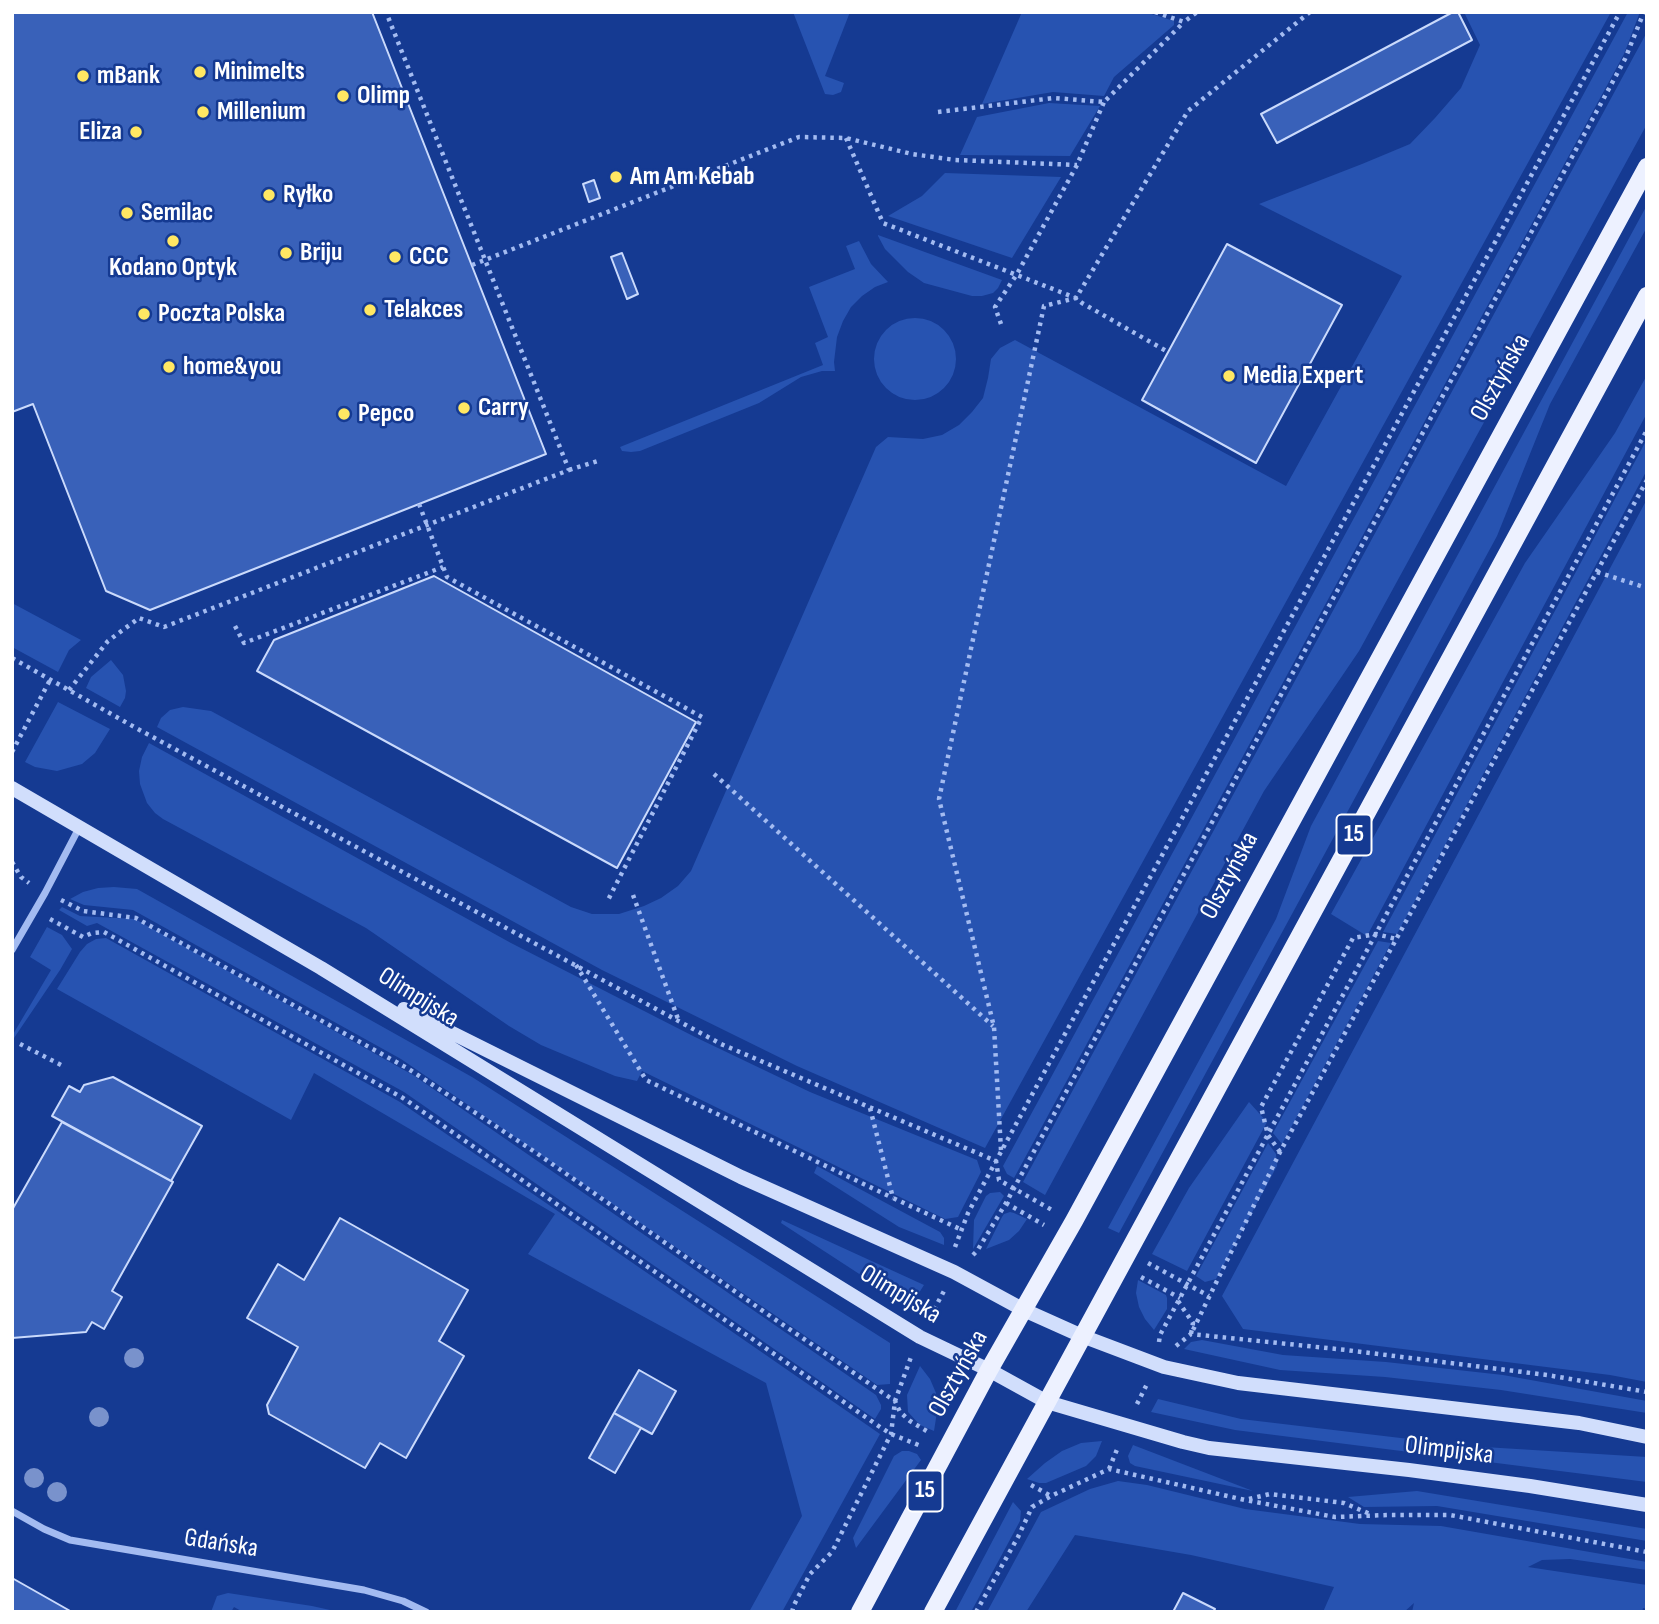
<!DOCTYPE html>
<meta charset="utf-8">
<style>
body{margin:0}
#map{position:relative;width:1659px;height:1624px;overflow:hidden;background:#153a92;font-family:"Sofia Sans Condensed",sans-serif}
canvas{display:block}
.frame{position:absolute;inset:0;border:14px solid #fff;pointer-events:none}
</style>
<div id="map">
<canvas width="1659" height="1624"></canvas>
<div class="frame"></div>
</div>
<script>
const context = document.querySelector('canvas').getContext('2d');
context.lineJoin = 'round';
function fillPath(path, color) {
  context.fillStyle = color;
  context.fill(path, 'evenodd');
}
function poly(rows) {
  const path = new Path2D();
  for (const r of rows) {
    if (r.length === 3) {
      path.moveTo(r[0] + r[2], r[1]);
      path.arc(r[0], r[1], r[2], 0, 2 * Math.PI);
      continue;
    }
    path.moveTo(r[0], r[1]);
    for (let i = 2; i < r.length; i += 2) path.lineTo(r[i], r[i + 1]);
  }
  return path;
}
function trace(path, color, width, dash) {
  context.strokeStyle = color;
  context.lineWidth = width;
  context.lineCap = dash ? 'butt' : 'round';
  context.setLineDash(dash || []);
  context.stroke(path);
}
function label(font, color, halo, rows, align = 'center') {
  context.font = font + ' "Sofia Sans Condensed",sans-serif';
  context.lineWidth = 5;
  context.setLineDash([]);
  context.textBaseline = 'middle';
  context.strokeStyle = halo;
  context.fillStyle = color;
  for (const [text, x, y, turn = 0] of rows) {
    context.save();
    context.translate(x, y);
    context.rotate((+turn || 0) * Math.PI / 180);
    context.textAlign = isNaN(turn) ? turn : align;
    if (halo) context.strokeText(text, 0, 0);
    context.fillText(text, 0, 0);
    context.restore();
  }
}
const green = poly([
 [793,12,850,12,825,76,844,83,841,92,833,95,825,94],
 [1022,12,1145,12,1174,21,1174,25,1114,77,1104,96,1053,92,982,104],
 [1464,12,1611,12,985,1148,797,1066,602,970,157,727,161,718,170,710,183,707,211,711,571,907,592,914,619,914,644,906,661,898,678,886,691,871,876,447,888,437,923,439,942,435,959,425,972,412,983,398,988,378,991,359,1000,348,1015,340,1286,486,1402,276,1259,204,1362,164,1410,144,1435,118,1461,88,1480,45],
 [1628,12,1640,12,1624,54,1014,1178,1007,1174,1003,1166],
 [1647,32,1647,124,1359,651,1264,791,1045,1195,1023,1182],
 [1049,103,1100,106,1070,156,960,155,977,117],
 [945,173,1061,177,1012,258,888,216,922,196],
 [1647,205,1647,227,1550,404,1497,536,1119,1233,1108,1228,1276,919,1311,826],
 [878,236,878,235,1002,280,998,288,993,293,982,296,972,296,924,283,908,272,885,249],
 [859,241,871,264,888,282,875,287,862,296,851,307,843,321,837,337,834,362,835,371,822,371,801,377,759,403,640,451,631,452,622,451,620,447,823,365,815,343,828,337,809,287,855,269,846,246],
 [915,359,41],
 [1647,375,1647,413,1367,936,1331,914,1525,563,1615,433],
 [1647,439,1647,470,1397,934,1383,932],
 [1647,499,1647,1382,1610,1375,1243,1329,1222,1296],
 [12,603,81,640,69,650,58,672,12,647],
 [111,660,123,675,126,691,125,698,120,707,86,688,91,677],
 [58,702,110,729,95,753,82,764,57,771,35,767,25,762],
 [149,743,511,943,695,1037,810,1092,977,1160,981,1172,958,1217,945,1219,642,1071,637,1081,615,1076,541,1045,509,1026,366,928,163,819,155,813,147,803,140,784,139,771,142,757],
 [114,887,137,889,472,1077,890,1343,890,1384,877,1385,401,1059,133,910,84,905,70,899,83,892,98,888],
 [62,907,80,916,135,919,413,1075,876,1395,881,1405,881,1409,875,1419,404,1092,97,923,87,926,59,910],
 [47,927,62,935,72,949,60,970,12,1041,12,1036,51,970,30,957],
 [106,938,400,1102,880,1434,782,1612,749,1612,802,1516,766,1383,528,1254,555,1214,314,1073,291,1120,57,989,80,952,87,944,96,939],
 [1378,941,1391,943,1282,1144,1273,1133],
 [1249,1102,1267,1122,1187,1271,1152,1254,1189,1188],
 [1268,1143,1276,1154,1277,1166,1216,1279,1205,1282,1196,1276],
 [817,1166,940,1232,944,1238,944,1245,899,1227,814,1173],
 [1000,1192,1004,1196,973,1249,974,1220,986,1196,990,1193],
 [1010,1212,1014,1213,1027,1219,1019,1231,1009,1240,986,1249,1002,1217,1004,1214],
 [782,1220,924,1285,910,1307,781,1223],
 [1138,1280,1166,1295,1167,1298,1167,1309,1154,1330,1145,1319,1139,1307,1136,1293],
 [1202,1340,1283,1355,1386,1362,1503,1375,1647,1401,1647,1413,1501,1390,1385,1377,1280,1370,1184,1349,1191,1342],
 [920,1366,930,1379,936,1393,937,1412,934,1431,920,1425,908,1412,907,1395],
 [1158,1399,1241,1419,1468,1446,1647,1457,1647,1482,1235,1430,1151,1412],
 [1102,1441,1096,1456,1086,1466,1046,1483,1039,1483,1027,1479,1045,1463,1062,1451,1081,1443],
 [1133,1445,1253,1491,1135,1466,1130,1463,1128,1456],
 [902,1451,909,1451,917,1454,921,1460,856,1548,853,1538,894,1456],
 [1118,1481,1147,1485,1245,1509,1360,1524,1441,1526,1647,1562,1647,1570,1570,1559,1542,1560,1528,1567,1647,1585,1647,1609,1643,1608,1642,1612,1412,1612,1414,1603,1404,1612,1354,1612,1353,1610,1352,1612,1323,1612,1334,1587,1191,1555,1075,1535,1026,1612,987,1612,1041,1512,1090,1489],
 [1417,1491,1647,1529,1647,1541,1437,1506,1364,1507,1348,1497],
 [1013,1502,1021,1511,1020,1521,971,1612,955,1612],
 [228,1593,312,1606,339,1612,243,1612,234,1607,231,1612,211,1612,217,1596]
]);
const building = poly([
 [12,12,372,12,546,454,150,610,106,591,33,404,12,412,12,12],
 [1453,12,1458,12,1472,40,1277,143,1261,114,1453,12],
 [594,180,600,198,589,202,583,184,594,180],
 [1227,244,1342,305,1256,463,1142,400,1227,244],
 [622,253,638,294,627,299,611,257,622,253],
 [434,576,696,722,617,868,257,671,274,640,434,576],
 [113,1077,202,1126,171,1181,52,1116,69,1086,80,1092,84,1085,113,1077],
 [62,1122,173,1182,112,1291,122,1297,104,1329,92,1322,86,1332,12,1338,12,1210,62,1122],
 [340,1218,468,1290,439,1341,464,1356,406,1458,380,1443,365,1468,269,1414,267,1405,298,1347,247,1318,278,1264,304,1280,340,1218],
 [639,1370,676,1391,652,1434,614,1413,639,1370],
 [614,1413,641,1428,615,1473,589,1458,614,1413],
 [12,1578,72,1612,12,1612,12,1578],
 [1183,1593,1215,1609,1213,1612,1173,1612,1183,1593]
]);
const path = poly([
 [1155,12,1184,22,1197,12],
 [938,112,1054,98,1104,102,1184,22],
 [846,138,883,223,1076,298,1082,303,1168,352],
 [472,265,799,137,846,138,912,154,955,160,1077,165],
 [1001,324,995,307,1017,274,1077,165,1104,102],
 [569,470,601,460],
 [419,504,447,577,702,717,608,900],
 [1597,572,1647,588],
 [235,626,244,643,443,567],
 [12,658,136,728,721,1044,996,1161,999,1180,1052,1210],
 [69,690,108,641,139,618,164,627,569,470,386,12],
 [12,752,50,680],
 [714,774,993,1026],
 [12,862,21,877,29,883],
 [633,895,678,1019],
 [61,900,83,911,136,918,407,1068,535,1152,773,1318,889,1397,895,1401,900,1412,910,1421,930,1433],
 [50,919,83,937,92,933,104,932,403,1098,880,1427,891,1434,921,1446],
 [576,965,646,1080,893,1198],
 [20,1044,63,1066],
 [870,1108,893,1198,962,1230],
 [1001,1150,994,1027,939,799,1044,306,1076,298,1188,111,1310,12],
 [1280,1152,1268,1135,1261,1107,1353,938,1376,934,1396,939],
 [1006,1203,1044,1225],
 [955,1247,968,1213,996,1161,1620,12],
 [973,1255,977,1251,1006,1203,1625,59,1644,12],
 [1148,1263,1209,1296],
 [1141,1277,1180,1298],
 [1178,1301,1193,1323,1191,1334,1280,1152,1647,480],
 [930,1317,944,1291],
 [1159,1342,1160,1335,1647,430],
 [1176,1346,1191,1334,1346,1350,1547,1375,1647,1392],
 [1137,1404,1147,1384],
 [1109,1469,1118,1447],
 [1031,1485,1051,1496],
 [1249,1499,1270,1494,1344,1503,1370,1514],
 [792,1612,794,1605,810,1574,832,1552,891,1434,895,1401,911,1357],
 [976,1612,1018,1537,1032,1507,1051,1496,1109,1469,1245,1500,1335,1517,1388,1515,1450,1515,1647,1552]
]);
const street = poly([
 [12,950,45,893,80,826],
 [12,1511,44,1529,70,1540,364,1590,403,1601,426,1612]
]);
const secondary = poly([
 [12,788,321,968,920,1337,989,1370,1047,1402,1183,1442,1209,1448,1409,1470,1530,1486,1647,1505],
 [404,1009,741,1177,954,1272,1024,1310,1082,1336,1164,1367,1238,1383,1579,1423,1647,1437]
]);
const primary = poly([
 [860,1612,989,1370,1074,1221,1647,167],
 [933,1612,1647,296]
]);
const trees = [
 [134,1358],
 [99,1417],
 [34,1478],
 [57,1492]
];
const markers = [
 [200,72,7,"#ffe763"],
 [83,76,7,"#ffe763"],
 [343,96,7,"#ffe763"],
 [203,112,7,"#ffe763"],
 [136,132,7,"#ffe763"],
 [616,177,7,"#ffe763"],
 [269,195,7,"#ffe763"],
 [127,213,7,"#ffe763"],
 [173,241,7,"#ffe763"],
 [286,253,7,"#ffe763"],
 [395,257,7,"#ffe763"],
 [370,310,7,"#ffe763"],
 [144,314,7,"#ffe763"],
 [169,367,7,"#ffe763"],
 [1229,376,7,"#ffe763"],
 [464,408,7,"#ffe763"],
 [344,414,7,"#ffe763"]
];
const shields = [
 [1354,835,35],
 [925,1491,35]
];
const shieldNames = [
 ["15",1354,835],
 ["15",925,1491]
];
const poiNames = [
 ["Minimelts",214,72],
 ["mBank",97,76],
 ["Olimp",357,96],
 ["Millenium",217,112],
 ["Eliza",122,132,"right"],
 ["Am Am Kebab",630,177],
 ["Ryłko",283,195],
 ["Semilac",141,213],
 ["Briju",300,253],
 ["CCC",409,257],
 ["Kodano Optyk",173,268,"center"],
 ["Telakces",384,310],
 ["Poczta Polska",158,314],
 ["home&you",183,367],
 ["Media Expert",1243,376],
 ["Carry",478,408],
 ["Pepco",358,414]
];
const streetNames = [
 ["Olsztyńska",1501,378,-61],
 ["Olsztyńska",1230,876,-62],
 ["Olimpijska",418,998,32],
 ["Olimpijska",900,1295,31],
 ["Olsztyńska",959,1374,-61],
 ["Olimpijska",1449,1451,7],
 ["Gdańska",221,1544,9]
];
fillPath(green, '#2753b1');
fillPath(building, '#3961b9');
trace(building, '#cadafc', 2);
trace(path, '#a3bbf1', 4.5, [3.5, 5]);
trace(street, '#a3bbf1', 7);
trace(secondary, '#d1defc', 14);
trace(primary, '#edf1ff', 18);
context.fillStyle = '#7992cc';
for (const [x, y] of trees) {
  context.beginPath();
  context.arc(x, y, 10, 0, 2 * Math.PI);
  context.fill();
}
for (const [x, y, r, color] of markers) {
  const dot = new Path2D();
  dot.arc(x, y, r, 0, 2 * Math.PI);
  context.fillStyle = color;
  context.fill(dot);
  trace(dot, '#153a92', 2.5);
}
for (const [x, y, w] of shields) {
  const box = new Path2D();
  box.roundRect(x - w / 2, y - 20.5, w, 41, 5);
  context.fillStyle = '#153a92';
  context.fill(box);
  trace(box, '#fff', 2);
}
label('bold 24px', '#fff', null, shieldNames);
label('bold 26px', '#fff', '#153a92', poiNames, 'left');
label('26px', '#fff', '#153a92', streetNames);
</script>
